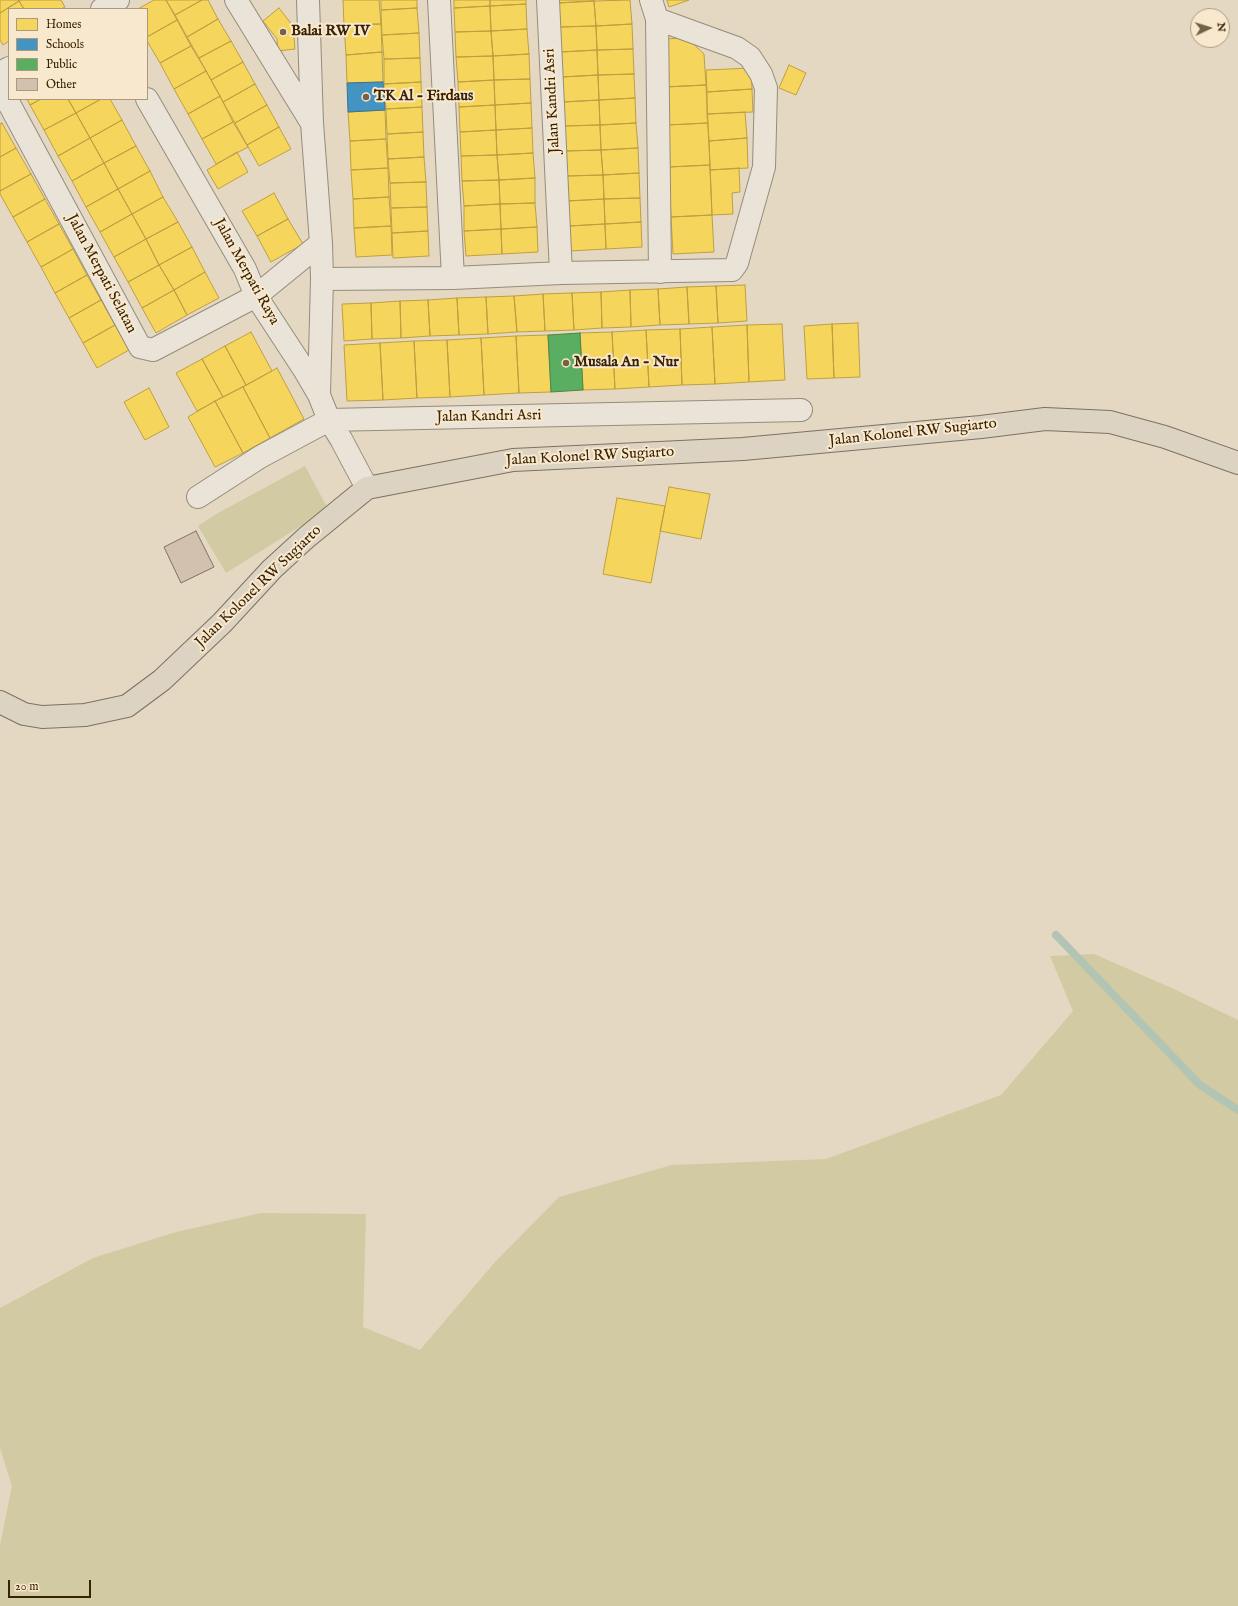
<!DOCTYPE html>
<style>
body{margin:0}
#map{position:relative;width:1238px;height:1606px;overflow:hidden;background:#e5d8c2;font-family:"IM FELL English",serif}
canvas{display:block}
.legend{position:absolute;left:8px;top:8px;width:140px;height:92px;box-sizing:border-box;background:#f8e8ce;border:1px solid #ac997c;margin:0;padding:5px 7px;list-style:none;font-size:12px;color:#392202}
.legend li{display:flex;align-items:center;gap:8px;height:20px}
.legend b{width:20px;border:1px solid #ac997c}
.north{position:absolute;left:1190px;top:8px;width:40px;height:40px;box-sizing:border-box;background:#f8e8ce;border:1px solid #ac997c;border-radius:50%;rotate:86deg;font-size:11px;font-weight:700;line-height:16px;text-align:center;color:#392202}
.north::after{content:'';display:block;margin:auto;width:14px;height:18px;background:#756245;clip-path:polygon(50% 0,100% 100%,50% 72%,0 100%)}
.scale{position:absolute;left:8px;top:1580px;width:83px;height:18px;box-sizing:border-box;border:2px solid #392202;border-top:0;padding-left:5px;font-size:12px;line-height:14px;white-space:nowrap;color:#392202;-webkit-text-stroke:3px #f8e8ce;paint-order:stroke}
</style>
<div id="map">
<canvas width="1238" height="1606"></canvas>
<ul class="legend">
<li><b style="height:11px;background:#f6d55c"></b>Homes</li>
<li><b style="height:11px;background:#4393c3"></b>Schools</li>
<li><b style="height:11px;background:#5aae61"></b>Public</li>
<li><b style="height:11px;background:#d3c1af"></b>Other</li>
</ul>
<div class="north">N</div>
<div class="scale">20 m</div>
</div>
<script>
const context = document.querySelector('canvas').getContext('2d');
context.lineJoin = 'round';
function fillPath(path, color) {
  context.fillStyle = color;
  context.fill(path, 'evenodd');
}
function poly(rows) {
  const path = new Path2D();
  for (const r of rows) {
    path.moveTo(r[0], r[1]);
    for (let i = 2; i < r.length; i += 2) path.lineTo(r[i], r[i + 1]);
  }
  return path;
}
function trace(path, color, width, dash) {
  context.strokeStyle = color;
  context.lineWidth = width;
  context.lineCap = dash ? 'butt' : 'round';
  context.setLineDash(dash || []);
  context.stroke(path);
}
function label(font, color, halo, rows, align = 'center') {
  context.font = font + ' "IM FELL English",serif';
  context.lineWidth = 4;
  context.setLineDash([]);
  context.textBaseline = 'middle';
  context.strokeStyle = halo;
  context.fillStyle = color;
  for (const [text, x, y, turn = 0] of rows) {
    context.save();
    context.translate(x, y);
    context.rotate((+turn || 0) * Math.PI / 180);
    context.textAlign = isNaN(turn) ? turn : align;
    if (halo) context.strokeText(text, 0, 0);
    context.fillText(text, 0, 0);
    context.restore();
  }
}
const green = poly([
 [305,466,328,509,226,573,198,526,218,513],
 [1094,954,1174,989,1238,1020,1238,1606,0,1606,0,1545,12,1486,0,1448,0,1308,93,1258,176,1232,261,1213,366,1214,363,1327,420,1350,495,1262,559,1197,672,1165,826,1159,1001,1095,1073,1011,1050,956]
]);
const homes = poly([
 [0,0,18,0,19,1,0,13,0,0],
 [21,0,61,0,65,7,61,9,24,9,19,1,21,0],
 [154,0,166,0,177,20,147,37,147,9,138,9,154,0],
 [166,0,202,0,175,15,166,0],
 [202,0,208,0,218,19,187,37,175,15,202,0],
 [343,0,379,0,381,24,344,25,343,0],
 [381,0,417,0,417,8,381,10,381,0],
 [454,0,490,0,490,6,454,8,454,0],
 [490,0,526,0,526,4,490,6,490,0],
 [558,0,594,0,594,1,558,3,558,0],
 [630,0,632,24,596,26,594,1,630,0],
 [667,0,689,0,669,7,667,0],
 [19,1,24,9,9,9,9,41,3,45,0,40,0,13,19,1],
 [594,1,596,26,559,27,558,3,594,1],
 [526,4,527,29,491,31,490,6,526,4],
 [490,6,491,31,455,32,454,8,490,6],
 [279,8,293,26,295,49,278,51,277,39,263,21,279,8],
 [417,8,419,33,382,35,381,10,417,8],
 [218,19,231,41,199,58,187,37,218,19],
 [177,20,191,46,160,63,147,41,147,37,177,20],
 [381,24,382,52,346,55,344,25,381,24],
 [632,24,633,49,597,50,596,26,632,24],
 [596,26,597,50,561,52,559,27,596,26],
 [527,29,529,54,493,56,491,31,527,29],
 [491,31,493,56,456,57,455,32,491,31],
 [419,33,420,58,384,59,382,35,419,33],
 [687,38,704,54,706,85,665,87,663,39,687,38],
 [231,41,243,62,211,80,199,58,231,41],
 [191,46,206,71,174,89,160,63,191,46],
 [633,49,634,74,598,75,597,50,633,49],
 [597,50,598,75,562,77,561,52,597,50],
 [382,52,383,82,347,83,346,55,382,52],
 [529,54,530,79,494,80,493,56,529,54],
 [493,56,494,80,458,82,456,57,493,56],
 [420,58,421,82,384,84,384,59,420,58],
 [243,62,255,84,223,102,211,80,243,62],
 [789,65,806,73,796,95,779,88,789,65],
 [751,68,752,89,707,92,706,70,751,68],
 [206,71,220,96,188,114,174,89,206,71],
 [634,74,635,98,599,100,598,75,634,74],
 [598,75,599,100,563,102,562,77,598,75],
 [530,79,531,103,495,105,494,80,530,79],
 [494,80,495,105,459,107,458,82,494,80],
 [421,82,422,107,386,109,384,84,421,82],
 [255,84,267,105,235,123,223,102,255,84],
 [706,85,708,123,667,125,665,87,706,85],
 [752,89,753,112,707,114,707,92,752,89],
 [220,96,233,122,202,139,188,114,220,96],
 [635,98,636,123,600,125,599,100,635,98],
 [27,99,41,99,30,105,27,99],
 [41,99,68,99,76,113,44,130,30,105,41,99],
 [68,99,101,99,76,113,68,99],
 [101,99,110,99,122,120,90,138,76,113,101,99],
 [599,100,600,125,564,126,563,102,599,100],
 [531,103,532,128,496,130,495,105,531,103],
 [267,105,279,127,247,145,235,123,267,105],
 [495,105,496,130,460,132,459,107,495,105],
 [422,107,423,132,387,134,386,109,422,107],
 [385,110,386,139,350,141,348,112,385,110],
 [745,112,747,138,709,141,707,114,745,112],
 [76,113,90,138,58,156,44,130,76,113],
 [122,120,136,146,104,163,90,138,122,120],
 [233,122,248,147,216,164,202,139,233,122],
 [2,123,16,148,0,157,0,124,2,123],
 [636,123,638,148,601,150,600,125,636,123],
 [708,123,710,165,669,167,667,125,708,123],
 [600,125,601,150,565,151,564,126,600,125],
 [279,127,291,149,259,166,247,145,279,127],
 [532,128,533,153,497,155,496,130,532,128],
 [496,130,497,155,461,156,460,132,496,130],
 [423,132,424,157,388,159,387,134,423,132],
 [90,138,104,163,72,181,58,156,90,138],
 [747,138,748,168,710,170,709,141,747,138],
 [386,139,388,168,351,170,350,141,386,139],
 [136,146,150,171,118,189,104,163,136,146],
 [16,148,31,174,0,191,0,157,16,148],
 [638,148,639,173,603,175,601,150,638,148],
 [601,150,603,175,567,176,565,151,601,150],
 [237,152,248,172,218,189,207,170,237,152],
 [533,153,535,178,499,180,497,155,533,153],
 [497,155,499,180,462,181,461,156,497,155],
 [424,157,426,182,390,183,388,159,424,157],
 [104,163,118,189,86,207,72,181,104,163],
 [710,165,712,215,671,217,669,167,710,165],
 [388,168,389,197,353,199,351,170,388,168],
 [739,168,740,192,732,193,733,214,712,215,710,170,739,168],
 [150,171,163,197,132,214,118,189,150,171],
 [639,173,640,198,604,199,603,175,639,173],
 [31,174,45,199,13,217,0,194,0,191,31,174],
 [603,175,604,199,567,201,567,176,603,175],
 [535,178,535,203,500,204,499,180,535,178],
 [499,180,500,204,464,206,462,181,499,180],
 [426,182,427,207,391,208,390,183,426,182],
 [118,189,132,214,100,232,86,207,118,189],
 [274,193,288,219,257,236,242,211,274,193],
 [163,197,178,222,146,239,132,214,163,197],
 [389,197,391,226,354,228,353,199,389,197],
 [640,198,641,222,605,224,604,199,640,198],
 [45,199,59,224,27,242,13,217,45,199],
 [604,199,605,224,569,226,567,201,604,199],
 [535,203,537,227,501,229,500,204,535,203],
 [500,204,501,229,464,231,464,206,500,204],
 [427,207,428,231,392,233,391,208,427,207],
 [132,214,146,239,114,257,100,232,132,214],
 [712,215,714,252,673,254,671,217,712,215],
 [288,219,303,244,271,262,257,236,288,219],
 [178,222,192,247,159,265,146,239,178,222],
 [641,222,642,247,606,249,605,224,641,222],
 [59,224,73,249,41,267,27,242,59,224],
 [605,224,606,249,570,251,569,226,605,224],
 [391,226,392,255,356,257,354,228,391,226],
 [537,227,538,252,502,254,501,229,537,227],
 [501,229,502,254,466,256,464,231,501,229],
 [428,231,429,256,393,258,392,233,428,231],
 [146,239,159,265,128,282,114,257,146,239],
 [192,247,205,272,174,290,159,265,192,247],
 [73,249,87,275,55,293,41,267,73,249],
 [159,265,174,290,142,308,128,282,159,265],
 [205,272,219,298,187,315,174,290,205,272],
 [87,275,101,300,69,318,55,293,87,275],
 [745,285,747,321,718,323,716,286,745,285],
 [716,286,718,323,689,324,687,287,716,286],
 [687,287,689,324,660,325,658,289,687,287],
 [658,289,660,325,631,327,630,290,658,289],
 [174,290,187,315,156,333,142,308,174,290],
 [630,290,631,327,602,328,601,292,630,290],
 [601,292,602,328,574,330,572,293,601,292],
 [572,293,574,330,545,331,543,294,572,293],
 [543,294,545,331,517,332,514,296,543,294],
 [514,296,517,332,488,334,486,297,514,296],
 [486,297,488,334,459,335,457,298,486,297],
 [457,298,459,335,430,336,428,300,457,298],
 [101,300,115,325,83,343,69,318,101,300],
 [428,300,430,336,401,338,400,301,428,300],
 [400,301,401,338,372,339,371,303,400,301],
 [371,303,372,339,344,341,342,304,371,303],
 [858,323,860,377,834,378,832,324,858,323],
 [782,324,785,380,749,382,747,325,782,324],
 [832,324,834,378,807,379,804,326,832,324],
 [115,325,129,350,97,368,83,343,115,325],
 [747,325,749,382,715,384,712,327,747,325],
 [712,327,715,384,682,385,680,329,712,327],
 [680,329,682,385,649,387,646,330,680,329],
 [646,330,649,387,615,389,612,332,646,330],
 [251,332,272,371,246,385,225,346,251,332],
 [612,332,615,389,583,390,580,333,612,332],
 [548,335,551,392,519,393,516,336,548,335],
 [516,336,519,393,484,395,481,338,516,336],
 [481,338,484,395,450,397,447,340,481,338],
 [447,340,450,397,417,398,414,341,447,340],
 [414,341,417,398,383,400,380,343,414,341],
 [380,343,383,400,347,401,344,345,380,343],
 [225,346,246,385,223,397,202,359,225,346],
 [202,359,223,397,197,411,176,373,202,359],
 [277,368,304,419,270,438,243,387,277,368],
 [243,387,270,438,243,453,215,401,243,387],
 [149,388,169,427,145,440,124,402,149,388],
 [215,401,243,453,215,467,188,417,215,401],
 [669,487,710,494,701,539,660,531,669,487],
 [617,498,665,506,651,583,603,574,617,498]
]);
const schools = poly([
 [383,82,385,110,348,112,347,83,383,82]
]);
const public = poly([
 [580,333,583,390,551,392,548,335,580,333]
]);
const stream = poly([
 [1056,935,1200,1085,1238,1110]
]);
const building = poly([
 [196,531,214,567,181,583,164,547,196,531]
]);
const minor = poly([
 [236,0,311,122],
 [308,0,312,123,321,243,322,279,319,394],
 [439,0,453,278],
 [548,0,561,273],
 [651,0,657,19,660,272],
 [102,9,118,0],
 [0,73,9,68],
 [0,87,140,347,153,350,256,296,321,243],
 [147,99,245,269,256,296,305,371,319,395,329,420,341,439,367,488],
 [322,279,453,278,561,273,732,270,737,263,764,167,766,88,761,74,750,57,737,48,657,19],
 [198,497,260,457,329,420,801,410]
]);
const major = poly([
 [0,702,24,714,42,717,85,715,127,706,162,680,222,623,272,569,307,537,367,488,513,460,743,449,981,427,1045,419,1110,422,1165,437,1238,463]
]);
const markers = [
 [283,32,4,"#756245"],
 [366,97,4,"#756245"],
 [566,363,4,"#756245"]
];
const poiNames = [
 ["Balai RW IV",291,32],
 ["TK Al - Firdaus",374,97],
 ["Musala An - Nur",574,363]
];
const streetNames = [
 ["Jalan Kandri Asri",553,101,-93],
 ["Jalan Merpati Raya",246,272,61],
 ["Jalan Merpati Selatan",101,274,62],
 ["Jalan Kandri Asri",489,417,-1],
 ["Jalan Kolonel RW Sugiarto",913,433,-6],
 ["Jalan Kolonel RW Sugiarto",590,457,-3],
 ["Jalan Kolonel RW Sugiarto",259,587,-44]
];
fillPath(green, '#d2caa2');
fillPath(homes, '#f6d55c');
trace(homes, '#bd9f41', 1);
fillPath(schools, '#4393c3');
trace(schools, '#407189', 1);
fillPath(public, '#5aae61');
trace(public, '#508444', 1);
trace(stream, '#b2c4b4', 8);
fillPath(building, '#d3c1af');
trace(building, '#7c7262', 1);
trace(minor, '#968c7b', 24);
trace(major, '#7c7262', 24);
trace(minor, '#e9e3d8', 22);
trace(major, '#dcd3c3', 22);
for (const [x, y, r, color] of markers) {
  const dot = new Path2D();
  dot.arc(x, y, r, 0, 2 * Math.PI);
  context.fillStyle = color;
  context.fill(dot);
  trace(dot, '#f8e8ce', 1.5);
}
label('bold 15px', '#392202', '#f8e8ce', poiNames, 'left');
label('15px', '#392202', '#f8e8ce', streetNames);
</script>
